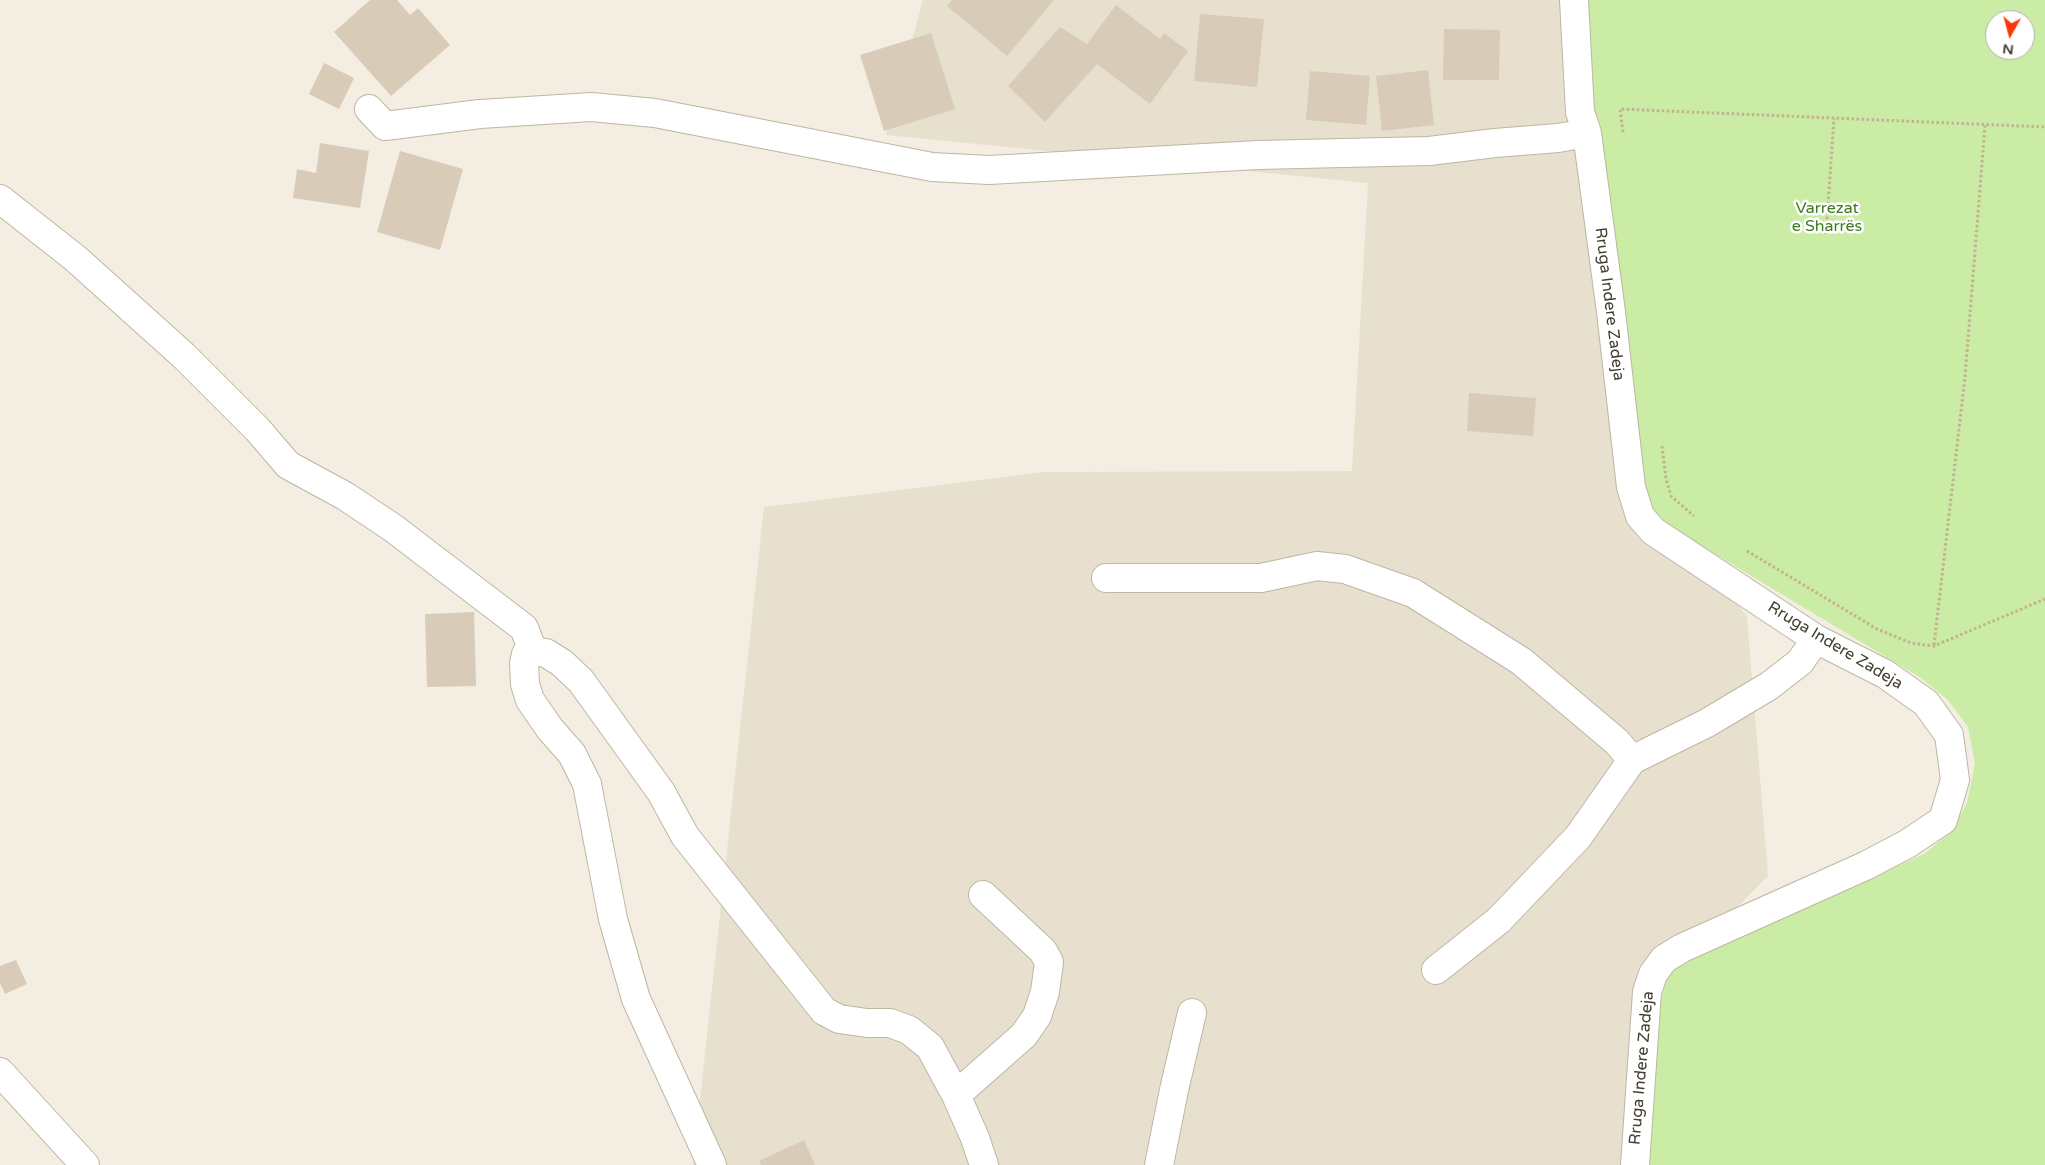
<!DOCTYPE html>
<meta charset="utf-8">
<style>
body{margin:0}
#map{position:relative;width:2045px;height:1165px;overflow:hidden;background:#f3eee1;font-family:"Varela Round",sans-serif}
canvas{display:block}
.north{position:absolute;left:1985px;top:10px;width:50px;height:50px;box-sizing:border-box;background:#fff;border:1px solid #b4b1ad;border-radius:50%;rotate:187deg;font-size:14px;font-weight:700;line-height:20px;text-align:center;color:#443d31}
.north::after{content:'';display:block;margin:auto;width:18px;height:22px;background:#ff360b;clip-path:polygon(50% 0,100% 100%,50% 72%,0 100%)}
</style>
<div id="map">
<canvas width="2045" height="1165"></canvas>
<div class="north">N</div>
</div>
<script>
const context = document.querySelector('canvas').getContext('2d');
context.lineJoin = 'round';
function fillPath(path, color) {
  context.fillStyle = color;
  context.fill(path, 'evenodd');
}
function poly(rows) {
  const path = new Path2D();
  for (const r of rows) {
    path.moveTo(r[0], r[1]);
    for (let i = 2; i < r.length; i += 2) path.lineTo(r[i], r[i + 1]);
  }
  return path;
}
function trace(path, color, width, dash) {
  context.strokeStyle = color;
  context.lineWidth = width;
  context.lineCap = dash ? 'butt' : 'round';
  context.setLineDash(dash || []);
  context.stroke(path);
}
function label(font, color, halo, rows, align = 'center') {
  context.font = font + ' "Varela Round",sans-serif';
  context.lineWidth = 5;
  context.setLineDash([]);
  context.textBaseline = 'middle';
  context.strokeStyle = halo;
  context.fillStyle = color;
  for (const [text, x, y, turn = 0] of rows) {
    context.save();
    context.translate(x, y);
    context.rotate((+turn || 0) * Math.PI / 180);
    context.textAlign = isNaN(turn) ? turn : align;
    if (halo) context.strokeText(text, 0, 0);
    context.fillText(text, 0, 0);
    context.restore();
  }
}
const residential = poly([
 [923,0,1587,0,1660,494,1747,617,1768,876,1667,978,1648,1165,693,1165,764,507,1044,472,1352,471,1368,183,886,135]
]);
const green = poly([
 [1583,0,2045,0,2045,1165,1648,1165,1660,1008,1667,978,1685,960,1924,854,1950,833,1967,803,1975,763,1968,727,1948,700,1921,678,1670,527,1651,511,1643,489,1597,133],
 [1995,20,2025,20,2025,50,1995,50]
]);
const building = poly([
 [370,0,397,0,410,15,418,8,450,45,391,96,334,32],
 [952,0,1054,0,1007,56,947,6],
 [1116,5,1160,39,1164,33,1188,51,1150,104,1097,64,1045,122,1008,86,1060,27,1087,44],
 [1200,14,1264,19,1257,87,1194,81],
 [1444,29,1500,30,1499,80,1443,80],
 [931,33,955,109,884,131,860,55],
 [324,63,354,78,339,109,309,94],
 [1428,70,1434,125,1382,131,1376,76],
 [1310,71,1370,76,1366,125,1306,120],
 [320,143,369,151,360,208,293,198,297,169,316,173],
 [400,151,463,169,440,250,377,232],
 [1469,393,1536,398,1533,436,1467,431],
 [474,612,476,686,427,687,425,614],
 [16,960,27,984,5,994,0,983,0,966],
 [804,1140,815,1165,761,1165,759,1161]
]);
const path = poly([
 [1623,132,1620,109,2045,127],
 [1826,234,1834,118],
 [1662,446,1666,479,1671,496,1694,516],
 [1747,551,1877,629,1911,643,1934,646,2045,599],
 [1934,645,1965,377,1985,125]
]);
const minor = poly([
 [1574,0,1580,112,1587,133,1611,312,1631,487,1640,516,1653,531,1816,639,1885,674,1926,703,1949,735,1955,780,1943,820,1907,844,1865,866,1682,948,1664,959,1653,974,1647,992,1635,1165],
 [369,109,385,126,480,114,591,107,655,113,932,167,989,170,1258,155,1429,151,1495,143,1558,138,1587,133],
 [0,199,75,258,184,356,258,430,288,465,345,496,393,528,524,628,533,651],
 [1106,578,1261,578,1317,566,1345,569,1413,593,1521,661,1617,742,1632,760],
 [1436,970,1499,920,1578,837,1632,760,1707,723,1769,686,1800,662,1816,639],
 [0,1072,85,1165],
 [956,1095,1024,1035,1037,1016,1045,992,1049,962,1043,951,983,895],
 [712,1165,636,999,613,919,587,784,572,754,550,729,530,700,525,684,524,663,526,654,533,651,546,653,562,663,581,681,661,792,685,836,824,1011,839,1019,867,1023,890,1023,909,1030,930,1047,956,1095,975,1138,984,1165],
 [1159,1165,1174,1090,1192,1013]
]);
const parkNames = [
 ["Varrezat",1827,209],
 ["e Sharrës",1827,227]
];
const streetNames = [
 ["Rruga Indere Zadeja",1609,304,83],
 ["Rruga Indere Zadeja",1835,646,31],
 ["Rruga Indere Zadeja",1642,1068,-85]
];
fillPath(residential, '#e7e0ce');
fillPath(green, '#caeca4');
fillPath(building, '#d8ccb8');
trace(minor, '#beb6a3', 30);
trace(path, '#c2b292', 3, [2.5, 2.5]);
trace(minor, '#fff', 28);
label('16px', '#407b1f', '#fff', parkNames);
label('16px', '#443d31', '#fff', streetNames);
</script>
